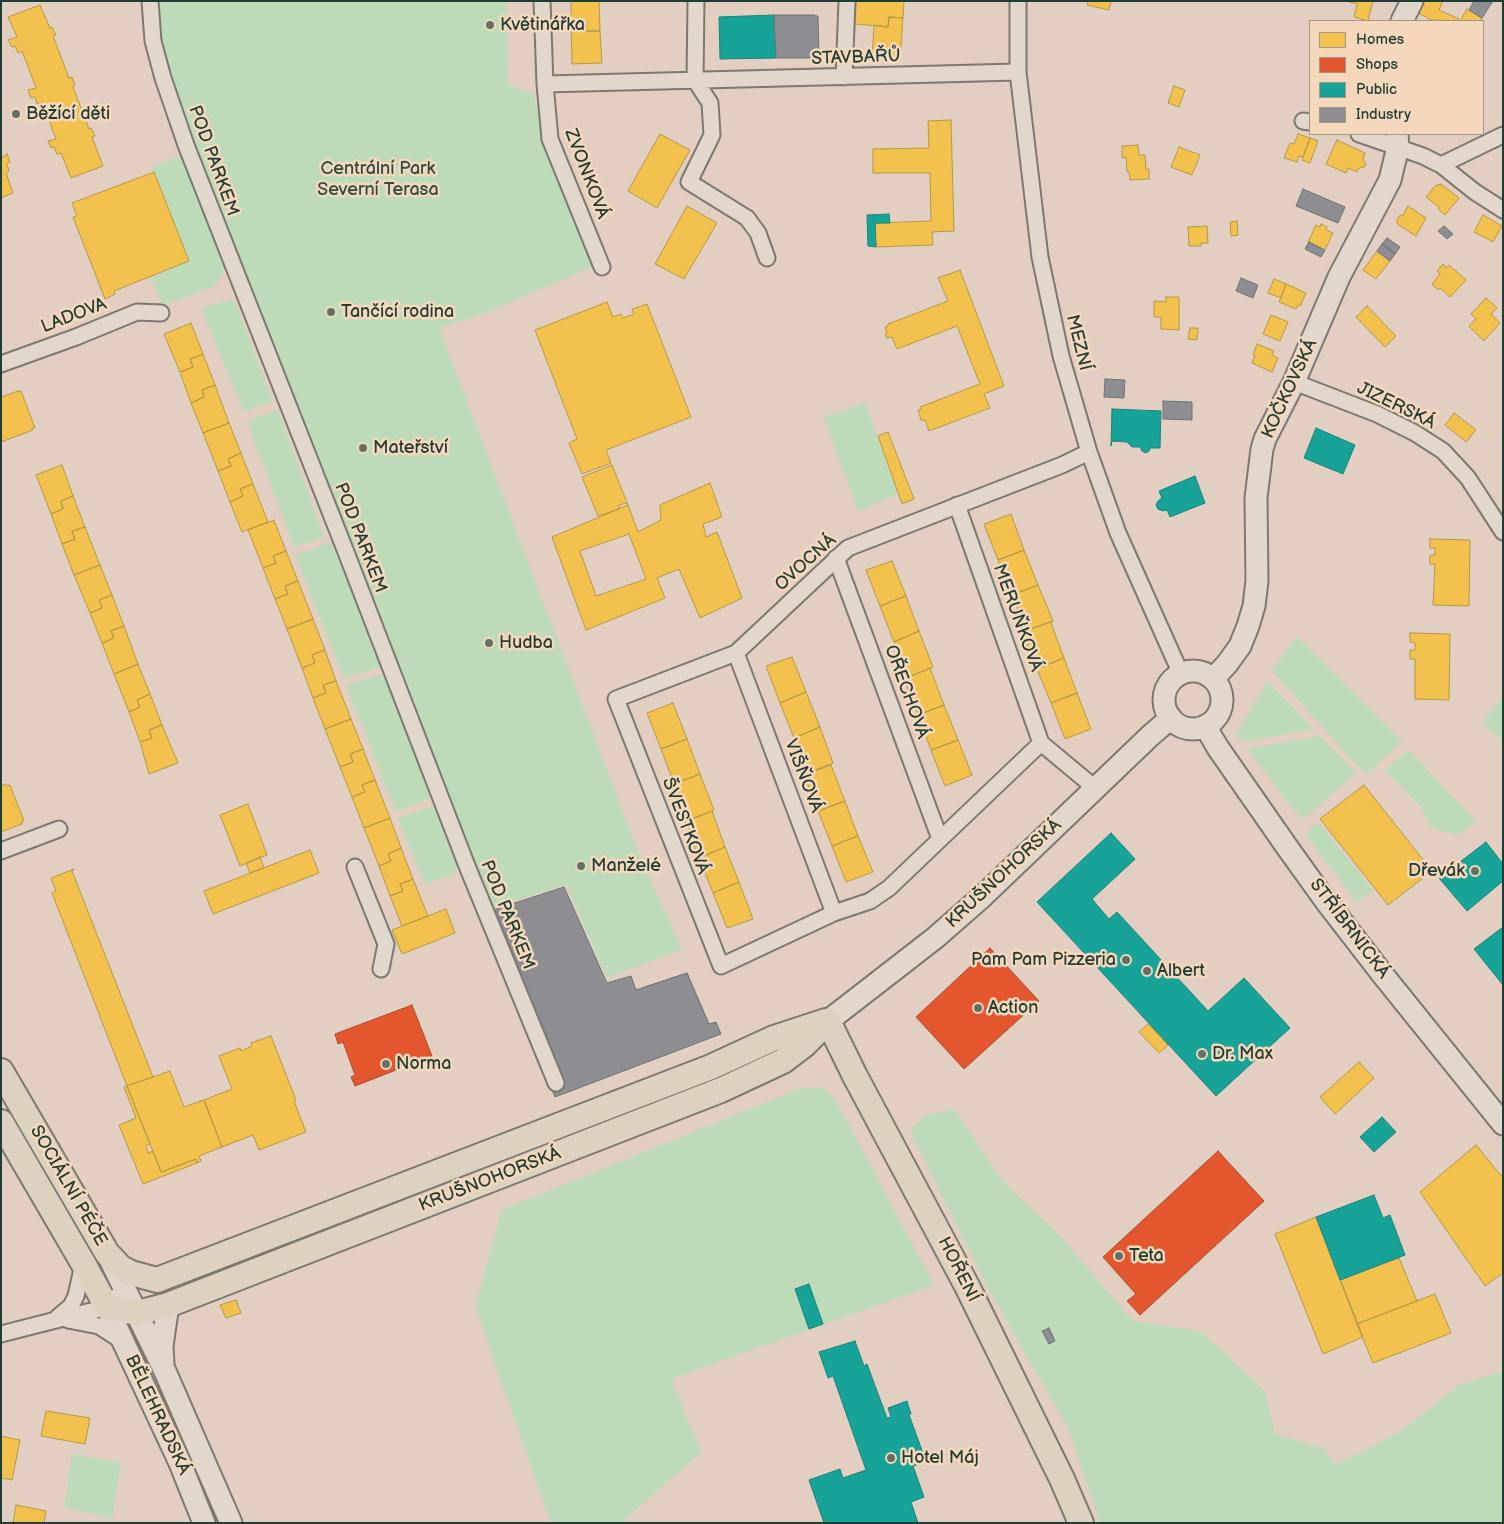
<!DOCTYPE html>
<meta charset="utf-8">
<style>
body{margin:0}
#map{position:relative;width:1504px;height:1524px;overflow:hidden;background:#e2cfc1;font-family:"Balsamiq Sans",sans-serif}
canvas{display:block}
.frame{position:absolute;inset:0;border:2px solid #1f3d34;pointer-events:none}
.legend{position:absolute;left:1309px;top:20px;width:175px;height:115px;box-sizing:border-box;background:#f5d7bb;border:1px solid #9f9985;margin:0;padding:6px 9px;list-style:none;font-size:15px;color:#1f3d34}
.legend li{display:flex;align-items:center;gap:10px;height:25px}
.legend b{width:25px;border:1px solid #9f9985}
</style>
<div id="map">
<canvas width="1504" height="1524"></canvas>
<div class="frame"></div>
<ul class="legend">
<li><b style="height:14px;background:#f2c14e"></b>Homes</li>
<li><b style="height:14px;background:#e4572e"></b>Shops</li>
<li><b style="height:14px;background:#17a398"></b>Public</li>
<li><b style="height:14px;background:#8d8d92"></b>Industry</li>
</ul>
</div>
<script>
const context = document.querySelector('canvas').getContext('2d');
context.lineJoin = 'round';
function fillPath(path, color) {
  context.fillStyle = color;
  context.fill(path, 'evenodd');
}
function poly(rows) {
  const path = new Path2D();
  for (const r of rows) {
    if (r.length === 3) {
      path.moveTo(r[0] + r[2], r[1]);
      path.arc(r[0], r[1], r[2], 0, 2 * Math.PI);
      continue;
    }
    path.moveTo(r[0], r[1]);
    for (let i = 2; i < r.length; i += 2) path.lineTo(r[i], r[i + 1]);
  }
  return path;
}
function trace(path, color, width, dash) {
  context.strokeStyle = color;
  context.lineWidth = width;
  context.lineCap = dash ? 'butt' : 'round';
  context.setLineDash(dash || []);
  context.stroke(path);
}
function label(font, color, halo, rows, align = 'center') {
  context.font = font + ' "Balsamiq Sans",sans-serif';
  context.lineWidth = 5;
  context.setLineDash([]);
  context.textBaseline = 'middle';
  context.strokeStyle = halo;
  context.fillStyle = color;
  for (const [text, x, y, turn = 0] of rows) {
    context.save();
    context.translate(x, y);
    context.rotate((+turn || 0) * Math.PI / 180);
    context.textAlign = isNaN(turn) ? turn : align;
    if (halo) context.strokeText(text, 0, 0);
    context.fillText(text, 0, 0);
    context.restore();
  }
}
const green = poly([
 [157,1,506,1,508,85,534,94,539,123,593,267,482,314,439,328,640,857,682,949,607,978,566,884,492,909,200,162,161,44],
 [182,155,224,262,223,274,213,287,162,306,151,278,189,261,152,167],
 [234,299,272,401,244,412,201,308],
 [865,403,898,494,858,511,824,417],
 [278,410,324,537,294,547,247,421],
 [331,542,383,666,344,678,295,555],
 [1297,636,1402,741,1366,775,1272,671],
 [384,674,431,794,431,798,396,812,346,685],
 [1267,681,1314,729,1243,742,1236,735],
 [1503,696,1503,740,1482,723],
 [1320,736,1356,773,1302,820,1247,749],
 [1409,750,1476,822,1458,835,1431,828,1421,807,1385,770],
 [435,806,458,864,454,874,425,884,398,818],
 [1319,823,1373,890,1357,903,1306,834],
 [821,1087,834,1097,934,1285,676,1377,672,1382,701,1452,621,1523,551,1523,475,1307,502,1210,799,1089],
 [954,1109,1002,1181,1057,1233,1133,1321,1200,1331,1265,1391,1275,1434,1324,1449,1336,1465,1403,1430,1458,1386,1503,1371,1503,1523,1100,1523,1070,1432,987,1286,910,1131,922,1117],
 [72,1454,121,1463,112,1518,64,1508]
]);
const homes = poly([
 [571,1,599,1,600,31,586,31,586,23,571,23,571,1],
 [856,1,904,1,903,18,889,17,888,27,855,24,856,1],
 [1088,1,1111,1,1109,10,1087,5,1088,1],
 [1346,1,1373,1,1368,21,1354,17,1357,4,1346,1],
 [1419,1,1443,1,1439,10,1459,19,1457,21,1430,20,1430,19,1414,11,1419,1],
 [40,5,50,28,52,27,56,35,53,36,69,78,72,77,75,86,73,87,89,129,91,128,95,136,92,137,103,166,71,178,61,153,57,154,54,147,51,148,48,141,56,139,42,102,37,104,35,97,31,98,28,90,36,88,22,51,18,53,15,46,12,47,8,40,17,37,8,17,40,5],
 [1467,9,1482,18,1480,21,1460,21,1467,9],
 [889,17,903,18,900,60,872,58,874,25,888,27,889,17],
 [571,23,586,23,586,31,600,31,602,63,572,64,571,23],
 [1174,86,1185,90,1179,107,1168,103,1174,86],
 [951,120,954,231,932,232,933,245,876,247,875,223,931,221,930,173,873,173,873,149,929,148,928,121,951,120],
 [660,134,690,150,657,208,628,191,660,134],
 [1298,134,1310,138,1303,157,1299,156,1297,162,1284,158,1290,143,1294,144,1298,134],
 [1310,138,1318,141,1310,163,1302,160,1310,138],
 [1337,140,1365,153,1363,159,1366,164,1364,167,1359,168,1357,172,1348,168,1346,173,1326,164,1337,140],
 [1138,145,1139,155,1145,155,1146,169,1149,169,1149,179,1130,180,1129,171,1127,172,1126,157,1122,158,1122,146,1138,145],
 [1179,147,1200,155,1192,175,1171,167,1179,147],
 [7,154,10,162,7,164,9,171,6,173,13,193,1,198,1,158,7,154],
 [154,172,189,261,114,291,115,294,105,299,73,217,77,216,72,203,154,172],
 [1441,184,1459,198,1445,215,1438,209,1439,207,1426,197,1435,186,1441,184],
 [687,206,717,223,684,279,655,264,687,206],
 [1408,206,1426,218,1416,236,1397,224,1397,220,1399,216,1403,215,1408,206],
 [1483,215,1502,226,1493,242,1474,232,1483,215],
 [1237,221,1238,235,1231,236,1230,222,1237,221],
 [1321,224,1327,227,1326,230,1333,233,1325,250,1308,242,1316,225,1320,227,1321,224],
 [1207,226,1208,243,1201,243,1201,246,1189,246,1188,227,1207,226],
 [1377,251,1390,261,1376,279,1363,270,1377,251],
 [1443,264,1446,268,1449,265,1466,280,1450,297,1440,288,1438,290,1432,284,1440,274,1437,271,1443,264],
 [960,270,1004,386,984,394,990,408,929,431,925,420,921,420,918,410,921,409,920,407,980,384,957,326,897,349,892,337,887,338,885,334,887,333,885,327,888,326,888,324,948,301,938,278,960,270],
 [1274,279,1286,284,1281,298,1268,293,1274,279],
 [1286,284,1306,293,1300,306,1298,305,1296,309,1279,302,1286,284],
 [1166,297,1179,297,1179,330,1161,329,1161,317,1154,317,1154,301,1166,302,1166,297],
 [1486,298,1497,308,1491,314,1500,323,1484,341,1469,326,1476,319,1471,314,1486,298],
 [607,302,613,317,621,314,623,318,634,314,632,309,647,304,691,417,606,450,611,463,582,474,569,443,577,439,535,330,607,302],
 [1367,306,1396,336,1385,347,1356,317,1367,306],
 [1271,315,1288,322,1280,341,1263,334,1271,315],
 [191,323,203,354,190,359,193,367,180,372,164,334,191,323],
 [1190,328,1198,328,1197,340,1188,339,1190,328],
 [1257,344,1274,351,1272,355,1278,358,1272,372,1252,363,1255,356,1253,355,1257,344],
 [203,354,215,385,202,390,204,397,191,403,180,372,193,367,190,359,203,354],
 [215,385,229,423,203,433,191,403,204,397,202,390,215,385],
 [18,391,18,392,21,391,35,428,32,428,33,430,1,442,1,397,18,391],
 [1454,413,1476,430,1466,442,1445,425,1454,413],
 [229,423,241,453,228,459,231,466,218,471,203,433,229,423],
 [888,432,914,499,902,504,878,436,888,432],
 [241,453,253,484,240,489,243,496,230,502,218,471,231,466,228,459,241,453],
 [62,465,73,496,61,501,63,509,51,514,36,475,62,465],
 [612,465,628,505,626,503,619,505,619,509,598,516,582,477,612,465],
 [710,483,722,517,703,524,706,537,717,532,742,598,700,618,679,569,657,578,665,598,586,630,552,537,628,505,638,532,661,520,660,505,710,483],
 [629,534,646,579,596,596,580,551,629,534],
 [253,484,268,522,242,532,230,502,243,496,240,489,253,484],
 [73,496,85,527,72,531,75,539,62,544,51,514,63,509,61,501,73,496],
 [1011,514,1024,550,998,560,984,524,1011,514],
 [274,520,286,551,273,556,276,563,263,568,248,530,274,520],
 [85,527,100,565,74,575,62,544,75,539,72,531,85,527],
 [1430,539,1470,540,1469,606,1433,605,1435,564,1430,564,1430,555,1435,555,1435,548,1430,548,1430,539],
 [1024,550,1038,585,1012,595,998,560,1024,550],
 [286,551,298,581,285,586,288,594,275,599,263,568,276,563,273,556,286,551],
 [892,561,906,596,880,606,866,570,892,561],
 [100,565,112,595,99,600,102,608,90,613,74,575,100,565],
 [298,581,313,619,287,629,275,599,288,594,285,586,298,581],
 [1038,585,1053,621,1026,631,1012,595,1038,585],
 [112,595,124,626,111,631,114,638,102,643,90,613,102,608,99,600,112,595],
 [906,596,919,631,894,642,880,606,906,596],
 [313,619,325,650,312,655,315,663,302,668,287,629,313,619],
 [1053,621,1051,623,1064,658,1037,669,1022,632,1053,621],
 [124,626,138,664,114,674,102,643,114,638,111,631,124,626],
 [919,631,933,667,906,678,894,642,919,631],
 [1410,633,1450,634,1449,700,1415,699,1415,659,1410,659,1410,650,1415,650,1415,643,1410,642,1410,633],
 [325,650,336,681,323,685,326,693,313,698,302,668,315,663,312,655,325,650],
 [792,657,806,692,780,703,766,666,792,657],
 [1064,658,1077,693,1051,703,1037,669,1064,658],
 [138,664,150,694,137,700,140,707,129,712,114,674,138,664],
 [930,668,944,705,918,715,904,679,930,668],
 [336,681,351,719,325,729,313,698,326,693,323,685,336,681],
 [806,692,820,727,794,738,780,703,806,692],
 [1077,693,1091,729,1065,739,1051,703,1077,693],
 [150,694,162,725,149,730,152,738,140,742,129,712,140,707,137,700,150,694],
 [673,703,687,739,661,749,647,713,673,703],
 [944,705,958,740,931,750,918,715,944,705],
 [351,719,363,749,350,754,353,762,340,767,325,729,351,719],
 [162,725,178,763,149,774,140,742,152,738,149,730,162,725],
 [820,727,833,763,808,773,794,738,820,727],
 [687,739,700,774,674,784,661,749,687,739],
 [958,740,972,775,945,786,931,750,958,740],
 [363,749,375,780,362,785,365,792,352,797,340,767,353,762,350,754,363,749],
 [831,765,845,801,818,811,804,775,831,765],
 [700,774,714,810,688,821,674,784,700,774],
 [375,780,390,818,364,828,352,797,365,792,362,785,375,780],
 [6,784,7,786,10,785,24,821,21,822,22,824,1,832,1,786,6,784],
 [1364,785,1432,871,1388,905,1320,819,1364,785],
 [845,801,858,836,832,846,818,811,845,801],
 [248,804,267,855,240,866,220,815,248,804],
 [712,811,725,847,699,858,685,821,712,811],
 [390,818,401,848,388,854,391,861,379,866,364,828,390,818],
 [858,836,873,872,846,882,832,846,858,836],
 [725,847,739,882,713,893,699,858,725,847],
 [401,848,413,879,400,884,403,891,390,896,379,866,391,861,388,854,401,848],
 [310,850,319,873,213,914,204,891,310,850],
 [260,857,264,868,250,873,246,863,260,857],
 [74,869,72,871,153,1077,127,1086,52,893,56,891,51,878,74,869],
 [413,879,428,916,402,926,390,896,403,891,400,884,413,879],
 [739,882,753,919,727,928,713,893,739,882],
 [446,909,455,933,402,954,392,930,446,909],
 [687,973,709,1024,656,1042,636,990,687,973],
 [1148,1024,1168,1045,1159,1053,1139,1032,1148,1024],
 [271,1036,296,1100,294,1101,306,1132,259,1150,253,1135,222,1147,204,1100,232,1089,219,1056,240,1048,241,1051,252,1046,251,1043,271,1036],
 [1359,1062,1374,1078,1335,1114,1320,1097,1359,1062],
 [170,1071,184,1107,204,1100,222,1147,199,1156,201,1161,197,1163,196,1159,161,1172,127,1086,170,1071],
 [127,1086,150,1144,146,1145,148,1153,153,1151,161,1172,196,1159,197,1163,143,1184,119,1125,136,1118,124,1087,127,1086],
 [1476,1145,1503,1178,1503,1273,1485,1286,1420,1192,1476,1145],
 [1316,1217,1363,1337,1323,1354,1275,1234,1316,1217],
 [1399,1258,1417,1301,1357,1324,1340,1280,1399,1258],
 [1435,1294,1451,1333,1373,1363,1357,1324,1435,1294],
 [236,1300,241,1313,226,1318,220,1305,236,1300],
 [46,1411,90,1418,85,1444,41,1436,46,1411],
 [1,1436,20,1440,12,1480,1,1478,1,1436],
 [16,1505,46,1511,44,1523,13,1523,16,1505]
]);
const shops = poly([
 [990,948,1039,1001,964,1069,916,1017,990,948],
 [412,1005,432,1056,355,1086,351,1077,355,1075,343,1042,338,1044,335,1034,412,1005],
 [1218,1151,1264,1201,1140,1315,1127,1301,1136,1294,1103,1257,1218,1151]
]);
const public = poly([
 [774,15,776,58,720,59,719,17,774,15],
 [889,214,890,223,875,223,876,247,868,246,867,215,889,214],
 [1112,409,1161,411,1160,448,1150,448,1149,451,1146,453,1142,451,1140,447,1132,447,1127,442,1112,441,1111,446,1112,409],
 [1316,428,1355,445,1343,474,1304,458,1316,428],
 [1195,476,1205,503,1170,517,1167,510,1163,511,1158,509,1156,505,1158,501,1162,498,1159,491,1195,476],
 [1111,833,1135,859,1092,899,1109,919,1117,912,1208,1011,1244,978,1290,1028,1216,1096,1037,902,1111,833],
 [1486,842,1503,864,1503,881,1467,911,1439,878,1486,842],
 [1503,927,1503,985,1474,949,1503,927],
 [1382,1117,1396,1132,1374,1152,1360,1137,1382,1117],
 [1374,1195,1383,1218,1390,1215,1405,1255,1340,1280,1316,1217,1374,1195],
 [809,1284,823,1324,809,1329,795,1289,809,1284],
 [855,1341,864,1366,867,1364,887,1418,891,1417,888,1408,907,1401,911,1414,909,1415,923,1453,929,1451,932,1460,913,1466,924,1497,911,1502,918,1523,824,1523,809,1480,840,1469,843,1478,866,1470,833,1376,828,1378,819,1352,855,1341]
]);
const industry = poly([
 [1474,1,1493,1,1482,18,1469,10,1474,1],
 [774,15,815,15,815,16,818,16,819,55,817,55,817,58,776,58,774,15],
 [1303,189,1345,207,1338,223,1296,206,1303,189],
 [1444,226,1453,234,1447,239,1438,231,1444,226],
 [1387,238,1400,247,1395,254,1382,244,1387,238],
 [1309,242,1325,250,1321,257,1305,249,1309,242],
 [1382,244,1395,254,1390,261,1377,251,1382,244],
 [1241,278,1258,285,1253,298,1236,291,1241,278],
 [1105,379,1125,380,1124,398,1104,397,1105,379],
 [1163,401,1192,402,1192,420,1163,419,1163,401],
 [564,887,607,983,631,976,636,990,687,973,709,1024,716,1022,721,1034,555,1097,481,914,564,887],
 [1049,1328,1055,1341,1049,1344,1042,1331,1049,1328]
]);
const street = poly([
 [150,1,153,41,163,78,186,145,344,547,467,866,556,1083],
 [542,1,545,84,550,139,602,267],
 [696,1,695,80,710,103,712,135,689,182,747,218,758,233,767,258],
 [1018,1,1018,72,1040,257,1061,356,1089,452,1118,533,1181,674],
 [844,77,847,1],
 [545,84,1018,72],
 [1303,121,1310,122],
 [1359,134,1423,156,1441,165,1475,192,1503,210],
 [1441,165,1503,135],
 [1,364,76,337,137,312,161,313],
 [1294,382,1377,414,1415,433,1443,451,1468,478,1503,532],
 [1089,452,1062,465,848,548,736,653,616,699,721,966,834,913,870,901,889,888,1041,743,1095,788],
 [957,505,1041,743],
 [836,558,940,839],
 [736,653,834,913],
 [1,851,59,829],
 [355,867,386,944,381,969],
 [57,1318,71,1306,76,1296,83,1264],
 [68,1320,99,1326,122,1341],
 [1,1334,107,1307]
]);
const secondary = poly([
 [1402,21,1412,1],
 [1193,700,29],
 [1213,679,1227,664,1240,646,1248,626,1254,606,1257,581,1256,498,1262,449,1265,439,1294,382,1339,277,1390,180,1398,147,1397,134],
 [1205,726,1218,748,1287,847,1325,900,1383,975,1503,1124],
 [828,1021,935,938,983,896,1151,735,1171,718],
 [108,1255,164,1369,231,1523],
 [118,1299,107,1307,180,1463,204,1523],
 [163,1364,162,1346,168,1305]
]);
const primary = poly([
 [828,1021,855,1076,967,1286,1062,1479,1081,1523],
 [1,1071,107,1253,120,1267,131,1273,157,1280,711,1067,774,1038,826,1021],
 [1,1122,83,1263,107,1307,137,1313,168,1305,721,1090,783,1061,804,1045,828,1021]
]);
const markers = [
 [490,25,5,"#637065"],
 [16,114,5,"#637065"],
 [331,312,5,"#637065"],
 [363,448,5,"#637065"],
 [489,643,5,"#637065"],
 [581,866,5,"#637065"],
 [1475,871,5,"#637065"],
 [1126,960,5,"#637065"],
 [1147,971,5,"#637065"],
 [978,1008,5,"#637065"],
 [1202,1054,5,"#637065"],
 [386,1064,5,"#637065"],
 [1119,1256,5,"#637065"],
 [891,1458,5,"#637065"]
];
const poiNames = [
 ["Květinářka",500,25],
 ["Běžící děti",26,114],
 ["Tančící rodina",341,312],
 ["Mateřství",373,448],
 ["Hudba",499,643],
 ["Manželé",591,866],
 ["Dřevák",1465,871,"right"],
 ["Pam Pam Pizzeria",1116,960,"right"],
 ["Albert",1157,971],
 ["Action",988,1008],
 ["Dr. Max",1212,1054],
 ["Norma",396,1064],
 ["Teta",1129,1256],
 ["Hotel Máj",901,1458]
];
const streetNames = [
 ["STAVBAŘŮ",856,58,-2],
 ["POD PARKEM",213,161,70],
 ["ZVONKOVÁ",586,174,69],
 ["LADOVA",74,316,-21],
 ["MEZNÍ",1078,343,76],
 ["KOČKOVSKÁ",1290,389,-65],
 ["JIZERSKÁ",1396,406,26],
 ["POD PARKEM",360,538,69],
 ["OVOCNÁ",806,563,-42],
 ["MERUŇKOVÁ",1017,618,70],
 ["OŘECHOVÁ",906,692,70],
 ["VIŠŇOVÁ",803,776,69],
 ["ŠVESTKOVÁ",685,826,69],
 ["KRUŠNOHORSKÁ",1004,874,-43],
 ["POD PARKEM",507,915,68],
 ["STŘÍBRNICKÁ",1349,929,53],
 ["KRUŠNOHORSKÁ",490,1180,-21],
 ["SOCIÁLNÍ PÉČE",68,1186,60],
 ["HOŘENÍ",958,1270,63],
 ["BĚLEHRADSKÁ",157,1415,65]
];
const parkNames = [
 ["Centrální Park",378,169],
 ["Severní Terasa",378,190]
];
fillPath(green, '#bddbb8');
fillPath(homes, '#f2c14e');
trace(homes, '#b39946', 1);
fillPath(shops, '#e4572e');
trace(shops, '#a94f30', 1);
fillPath(public, '#17a398');
trace(public, '#19847a', 1);
fillPath(industry, '#8d8d92');
trace(industry, '#6c7576', 1);
trace(street, '#7c7971', 19);
trace(secondary, '#7c7971', 25);
trace(primary, '#7c7971', 28);
trace(street, '#e2d7cc', 15);
trace(secondary, '#e2d7cc', 21);
trace(primary, '#ddd2bf', 24);
for (const [x, y, r, color] of markers) {
  const dot = new Path2D();
  dot.arc(x, y, r, 0, 2 * Math.PI);
  context.fillStyle = color;
  context.fill(dot);
  trace(dot, '#f5d7bb', 2);
}
label('18px', '#1f3d34', '#f5d7bb', poiNames, 'left');
label('18px', '#1f3d34', '#f5d7bb', streetNames);
label('18px', '#2c4e40', '#f5d7bb', parkNames);
</script>
